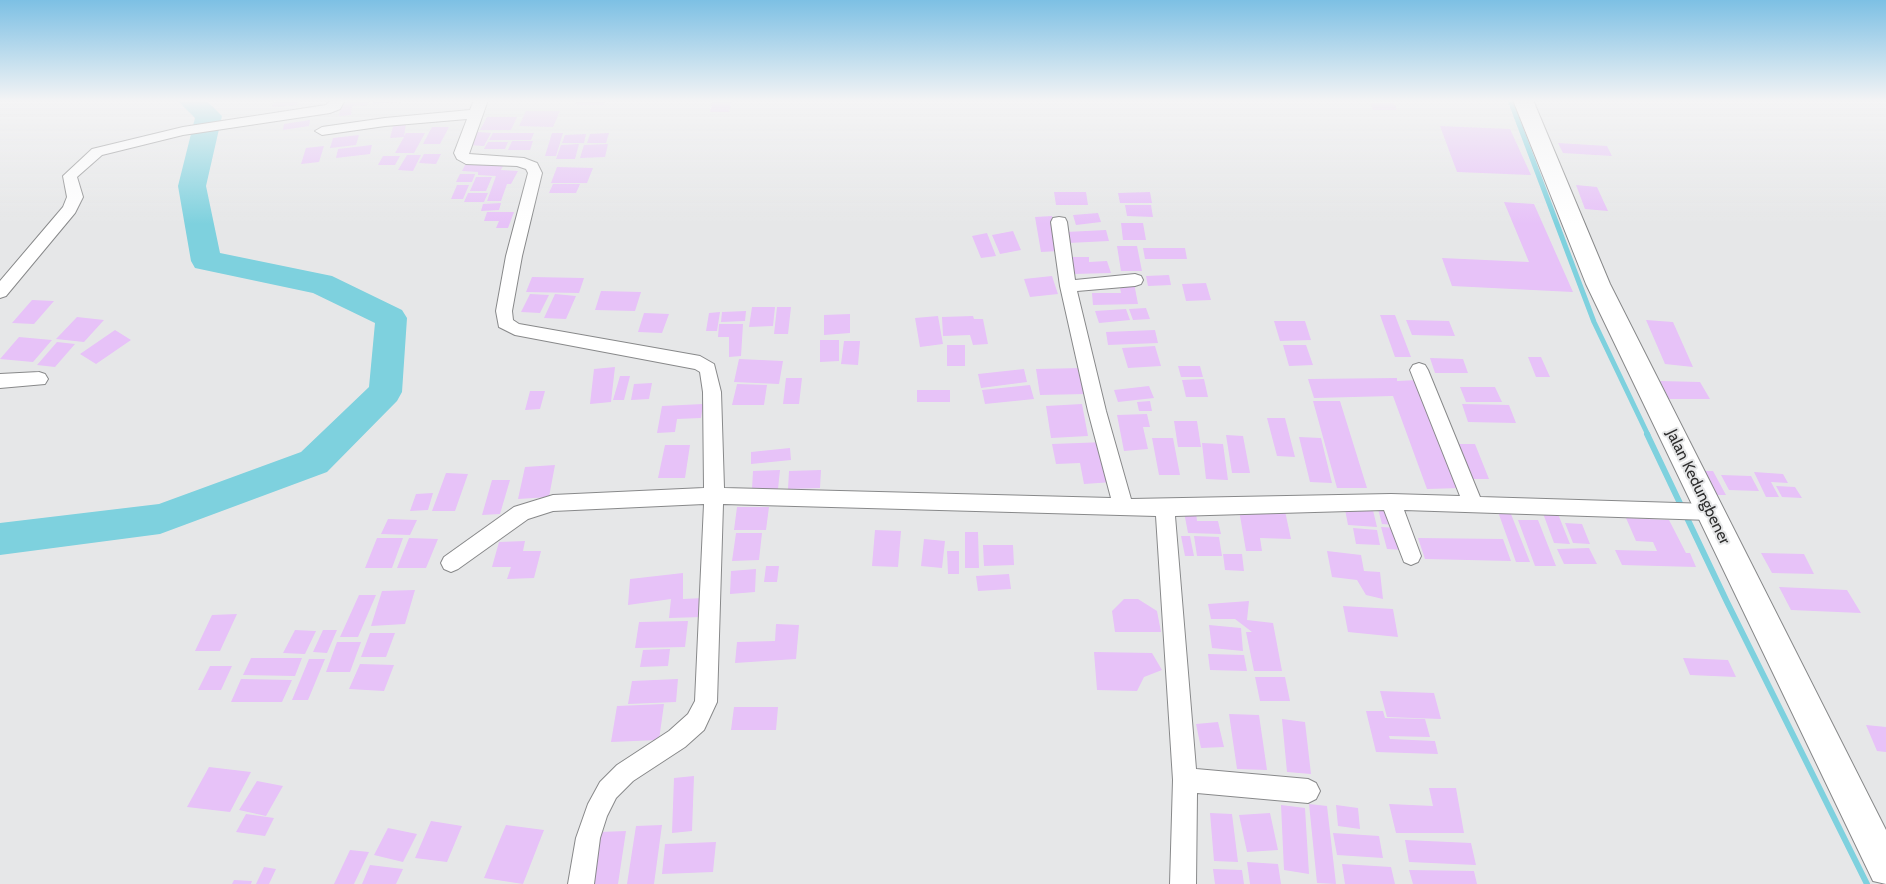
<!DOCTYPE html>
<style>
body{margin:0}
canvas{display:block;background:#e6e7e8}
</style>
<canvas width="1886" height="884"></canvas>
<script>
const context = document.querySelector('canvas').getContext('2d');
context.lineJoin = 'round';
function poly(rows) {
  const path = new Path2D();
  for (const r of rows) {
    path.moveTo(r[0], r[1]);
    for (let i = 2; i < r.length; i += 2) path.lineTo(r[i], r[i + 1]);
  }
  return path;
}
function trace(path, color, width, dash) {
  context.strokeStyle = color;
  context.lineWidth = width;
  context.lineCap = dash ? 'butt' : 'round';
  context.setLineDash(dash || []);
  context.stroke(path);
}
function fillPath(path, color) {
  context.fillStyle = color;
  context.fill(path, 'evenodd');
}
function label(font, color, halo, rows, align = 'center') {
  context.font = font + ' Cabin,sans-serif';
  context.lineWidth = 4;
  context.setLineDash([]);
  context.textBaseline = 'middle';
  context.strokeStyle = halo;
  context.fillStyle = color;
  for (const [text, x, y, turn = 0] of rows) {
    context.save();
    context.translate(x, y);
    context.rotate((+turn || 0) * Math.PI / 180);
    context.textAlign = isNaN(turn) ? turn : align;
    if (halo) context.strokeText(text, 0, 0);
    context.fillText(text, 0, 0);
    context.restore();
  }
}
const streamFar1 = poly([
 [1510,100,1594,322,1648,435]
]);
const stream = poly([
 [1647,434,1727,602,1867,884]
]);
const river = poly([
 [177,100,206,100,222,116,206,186,220,253,332,276,402,310,407,318,402,392,397,401,327,472,160,534,0,555,0,523,159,504,301,452,369,387,375,323,313,293,195,268,191,261,178,186,195,118,177,100]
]);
const building = poly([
 [275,100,298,100,296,105,272,107],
 [352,100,369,100,367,105,352,106,351,115,339,116,341,103],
 [374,100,402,100,401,102,372,104],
 [578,100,605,100,603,105,576,105],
 [713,100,732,100,729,112,710,112],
 [1371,103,1394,103,1397,110,1373,110],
 [526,111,560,111,553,127,519,126],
 [487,117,517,117,511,130,480,130],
 [310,120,309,126,283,130,284,124],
 [406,124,404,136,406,133,425,133,414,153,395,153,404,137,390,138,393,126],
 [1440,126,1510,129,1531,175,1457,172],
 [432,127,449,127,440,144,423,144],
 [477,132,491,133,484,146,470,145],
 [493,133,534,133,531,140,489,140],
 [552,133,563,133,556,156,545,156],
 [609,133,606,143,587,143,590,134],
 [586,134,584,143,562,143,565,135],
 [359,135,356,145,330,148,333,138],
 [512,141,533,141,530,150,508,150],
 [488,142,508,142,505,149,484,149],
 [1558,143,1607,146,1612,156,1563,153],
 [579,144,575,159,556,159,561,145],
 [608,144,605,157,580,158,584,145],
 [372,145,370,154,336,158,338,149],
 [324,146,319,162,301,164,306,148],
 [424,154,441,154,436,164,419,163],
 [407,155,421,155,413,171,398,170],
 [383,156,400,156,395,165,378,165],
 [467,161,505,162,501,170,518,171,511,184,507,184,501,201,487,201,496,176,478,175,478,172,462,171],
 [557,167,593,168,587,183,551,183],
 [460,174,475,174,472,182,456,182],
 [476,177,492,177,486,191,470,191],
 [553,184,580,184,576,193,549,193],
 [457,185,469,185,463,199,451,199],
 [1576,185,1597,187,1608,211,1585,209],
 [1054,192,1086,192,1088,205,1056,205],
 [1150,192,1152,203,1120,203,1118,193],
 [468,193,488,193,484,202,464,202],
 [1504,202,1534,204,1573,292,1452,286,1442,258,1529,262],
 [501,203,499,210,481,211,483,204],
 [1125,205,1151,205,1153,217,1127,216],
 [487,212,514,212,508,228,496,228,499,221,484,221],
 [1098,213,1101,222,1076,225,1073,215],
 [1052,216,1059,251,1041,252,1035,217],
 [1121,223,1143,223,1146,240,1123,240],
 [1106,230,1109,241,1068,243,1066,232],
 [1013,231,1021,250,1000,254,992,235],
 [987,233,996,256,981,258,972,236],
 [1117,246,1137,246,1142,271,1121,271],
 [1143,248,1185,248,1187,259,1145,259],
 [1071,257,1089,257,1089,262,1107,261,1111,273,1073,274],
 [1169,275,1171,285,1148,286,1146,276],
 [1052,276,1058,294,1030,297,1024,279],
 [532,277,584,278,579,293,526,292],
 [1119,283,1134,283,1138,304,1093,305,1092,293,1121,293],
 [1206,283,1211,300,1186,301,1182,284],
 [601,291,641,292,635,311,595,310],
 [530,294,549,295,540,313,521,312],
 [555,294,576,296,566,319,544,318],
 [32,300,54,301,34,324,12,323],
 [752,307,775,307,773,326,749,327],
 [777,307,791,307,788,334,774,334],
 [1146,308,1150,319,1133,320,1129,309],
 [1126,309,1130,320,1099,323,1095,311],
 [746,311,745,321,721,322,722,312],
 [720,312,717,331,706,331,709,313],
 [644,313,669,314,662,333,638,332],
 [850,314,850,333,824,335,824,315],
 [1380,315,1395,315,1411,357,1395,357],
 [938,316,943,344,920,347,915,318],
 [973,316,974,319,983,319,988,344,973,345,970,335,943,336,942,317],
 [77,317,104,320,84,342,56,339],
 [1406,320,1449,321,1455,336,1412,335],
 [1646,320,1673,322,1693,367,1665,364],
 [1274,321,1305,321,1311,340,1280,341],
 [719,324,743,324,741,356,729,357,729,337,718,337],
 [115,330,131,340,96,364,80,354],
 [1155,330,1158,343,1108,345,1106,332],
 [19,337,52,340,33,362,0,359],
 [820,340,839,340,839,361,820,362],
 [844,341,860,341,858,365,841,364],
 [57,342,75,344,55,367,37,365],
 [947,345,965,345,965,366,947,366],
 [1283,345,1306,345,1313,365,1289,366],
 [1155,346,1161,366,1128,368,1122,348],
 [1528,357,1541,357,1550,377,1536,377],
 [1430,358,1463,359,1468,373,1435,373],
 [739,359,783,361,779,384,734,382],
 [1178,366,1200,366,1203,377,1181,377],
 [615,367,611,402,590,404,594,369],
 [1081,368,1085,394,1040,395,1036,369],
 [1024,369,1027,382,981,388,978,374],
 [620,376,630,376,624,400,613,400],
 [786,378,802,378,799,404,783,404],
 [1397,378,1397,381,1418,380,1461,488,1427,489,1393,396,1314,398,1308,379],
 [1204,379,1208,397,1186,397,1182,380],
 [1660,381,1700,382,1710,399,1669,399],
 [652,383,649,399,631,400,634,384],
 [737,384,767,385,764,405,732,405],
 [1030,385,1034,399,985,404,982,390],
 [1149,386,1154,398,1118,402,1114,390],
 [1460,387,1495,387,1502,402,1466,402],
 [917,390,950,390,950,402,917,402],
 [530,391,545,391,540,409,525,410],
 [1150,401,1152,411,1139,411,1137,402],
 [1313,401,1340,401,1367,488,1337,488],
 [703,404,701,418,677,419,675,432,657,433,662,406],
 [1082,404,1088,436,1051,438,1046,406],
 [1462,404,1509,405,1516,423,1468,422],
 [1147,414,1150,427,1143,427,1148,449,1124,451,1117,415],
 [1267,418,1285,418,1295,457,1277,456],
 [1174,421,1197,421,1201,447,1178,447],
 [1226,435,1243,436,1250,473,1232,473],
 [1299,437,1321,438,1332,483,1310,482],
 [1152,438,1173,438,1180,475,1159,475],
 [1106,442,1113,482,1084,484,1080,463,1056,464,1052,444],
 [1202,443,1223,444,1228,480,1206,479],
 [1458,444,1475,444,1489,479,1472,479],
 [665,445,690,445,685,478,658,478],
 [790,448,791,460,751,464,751,452],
 [555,465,549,497,518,499,525,467],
 [780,470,778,489,752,489,753,471],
 [821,470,820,488,788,489,789,471],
 [1700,471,1713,471,1726,495,1712,495],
 [1754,472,1783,474,1788,483,1771,482,1779,497,1766,497],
 [446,473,468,474,455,511,432,511],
 [1721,475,1751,476,1759,491,1729,490],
 [492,480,510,480,500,514,482,515],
 [1776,486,1795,487,1802,498,1782,497],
 [433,493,428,510,410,511,416,494],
 [1344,504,1372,506,1377,527,1348,525],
 [737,507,769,507,766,530,734,530],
 [1541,508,1556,509,1570,544,1554,543],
 [1378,509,1392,511,1395,525,1382,524],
 [1497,509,1509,509,1530,562,1516,562],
 [1239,510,1285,511,1291,539,1260,538,1262,551,1246,551],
 [1184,512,1196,512,1197,521,1218,521,1221,534,1188,533],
 [1626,518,1669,520,1686,553,1690,553,1696,567,1622,565,1615,550,1657,551,1653,542,1636,541],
 [388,519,417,520,410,535,381,534],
 [1518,520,1538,520,1556,566,1535,566],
 [1565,523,1582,524,1590,544,1573,543],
 [1381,527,1398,528,1404,550,1387,549],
 [1353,528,1377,530,1380,545,1356,544],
 [875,530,901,531,898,567,872,566],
 [965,532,978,532,979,568,965,568],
 [736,533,762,533,759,560,732,561],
 [1181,536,1190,536,1194,556,1185,556],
 [1194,536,1219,537,1222,556,1197,556],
 [377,538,403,538,392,568,365,568],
 [409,538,438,539,426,568,397,568],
 [1418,538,1503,539,1511,561,1425,559],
 [924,539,945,541,942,568,921,566],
 [525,541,523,551,541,551,534,578,507,579,511,567,492,567,499,542],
 [983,545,1013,545,1014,565,984,566],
 [1589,548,1597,564,1564,564,1557,549],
 [947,551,959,551,959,574,948,574],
 [1327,551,1361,555,1364,571,1380,572,1383,599,1366,595,1357,580,1332,577],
 [1761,553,1804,554,1814,574,1772,573],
 [1223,554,1242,554,1244,571,1225,570],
 [766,566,779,566,777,582,764,582],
 [756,569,755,592,730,594,731,571],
 [683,573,683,599,704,598,702,617,669,618,671,599,628,605,630,579],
 [1009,574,1011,589,978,591,976,576],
 [1779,587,1847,590,1861,613,1791,610],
 [415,590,405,624,371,626,382,591],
 [359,595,376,595,358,637,340,637],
 [1124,599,1138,599,1157,611,1161,632,1115,632,1112,611],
 [1249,601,1247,620,1273,623,1282,671,1254,671,1246,632,1252,632,1235,619,1211,619,1208,604],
 [1343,606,1393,609,1398,637,1348,632],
 [237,614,220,651,195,651,212,615],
 [688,621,685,647,635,648,639,622],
 [776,624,799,625,796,659,735,663,737,642,775,641],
 [1209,625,1241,628,1243,651,1212,648],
 [295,630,316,631,305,654,283,653],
 [323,630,337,630,327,653,313,652],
 [370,633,395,633,386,657,361,657],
 [337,642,361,642,350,672,326,672],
 [670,649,668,666,640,667,643,650],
 [1094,652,1152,653,1162,670,1144,677,1137,691,1097,690],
 [1208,654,1244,655,1247,671,1210,670],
 [251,658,302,658,295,676,243,675],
 [1683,658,1728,660,1736,677,1690,675],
 [309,659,325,659,308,700,292,700],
 [360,664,394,665,384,691,349,689],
 [210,666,232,666,221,690,198,690],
 [1255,677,1285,677,1290,701,1260,701],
 [241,679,292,680,282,702,231,702],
 [678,679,676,702,628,704,632,681],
 [1380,691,1434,693,1441,719,1387,717],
 [664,704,659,740,611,742,617,706],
 [734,707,778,707,776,730,731,730],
 [1366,711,1383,711,1385,718,1425,719,1430,737,1389,736,1390,739,1435,741,1438,754,1376,752],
 [1229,714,1259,715,1267,770,1237,769],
 [1282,719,1305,722,1311,774,1287,772],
 [1218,722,1224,747,1201,748,1196,724],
 [1866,725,1886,727,1886,752,1877,751],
 [209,767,251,772,230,812,187,807],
 [694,776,692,831,672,833,674,778],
 [257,781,283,786,266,816,239,810],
 [1429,788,1456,788,1464,833,1396,833,1389,804,1433,806],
 [1309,804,1327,806,1336,884,1317,883],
 [1281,805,1305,808,1309,874,1284,870],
 [1336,805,1358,808,1360,829,1338,826],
 [1210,813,1232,814,1238,862,1214,861],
 [1270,813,1278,850,1247,852,1239,815],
 [246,814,274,818,265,836,236,832],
 [431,821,462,826,447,862,415,858],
 [506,825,544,830,523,884,484,878],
 [662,825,654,884,627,884,636,826],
 [388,828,417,834,403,862,374,855],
 [626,831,618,884,591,884,600,832],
 [1333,833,1379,836,1383,858,1337,855],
 [1405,840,1471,843,1476,865,1409,862],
 [716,842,713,872,662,874,665,844],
 [350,850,369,852,354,884,334,884],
 [1247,862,1278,864,1281,884,1250,884],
 [1342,864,1391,867,1395,884,1345,884],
 [370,865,403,869,396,884,362,884],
 [264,867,276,869,269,884,256,884],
 [1213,869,1242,870,1244,884,1215,884],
 [1409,870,1474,871,1477,884,1413,884],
 [234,880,252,881,251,884,232,884]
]);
const street = poly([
 [331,100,345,100,340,109,330,113,183,135,102,155,77,177,83,197,75,213,6,296,0,298,0,281,63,207,67,197,63,176,92,149,183,127,326,105,331,100],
 [474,100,488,100,469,154,524,158,537,163,542,173,522,256,512,311,513,320,519,324,700,356,714,364,721,392,724,488,1111,498,1088,411,1060,286,1051,222,1053,218,1059,217,1065,218,1067,222,1075,280,1135,274,1141,276,1143,280,1141,284,1135,286,1077,291,1106,411,1131,499,1391,494,1460,496,1410,370,1413,365,1419,363,1425,365,1428,370,1480,497,1710,504,1717,506,1720,512,1717,518,1710,520,1404,510,1421,556,1418,562,1411,565,1404,562,1384,510,1175,516,1196,769,1308,779,1316,783,1320,791,1316,799,1308,803,1197,793,1196,884,1170,884,1173,780,1156,516,723,504,717,702,704,730,685,747,633,781,616,798,607,816,600,838,594,884,568,884,576,838,588,804,600,782,617,765,669,731,688,714,695,701,704,504,553,511,528,519,458,569,451,572,444,569,441,563,444,557,514,507,553,495,704,488,703,392,700,372,695,369,515,335,499,327,496,311,506,256,528,173,526,169,517,166,466,164,457,159,454,153,467,119,385,126,322,135,315,131,322,127,385,118,470,110,474,100],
 [39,372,45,374,48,379,45,384,0,388,0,374,39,372]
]);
const secondary = poly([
 [1513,100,1533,100,1610,284,1886,830,1886,884,1873,881,1586,284,1513,100]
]);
const streetNames = [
 ["Jalan Kedungbener",1698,487,64]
];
trace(streamFar1, '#7ed1de', 5);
trace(stream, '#7ed1de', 6);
fillPath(river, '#7ed1de');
fillPath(building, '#e7c2f8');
trace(street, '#88898a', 2);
trace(secondary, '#88898a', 2);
fillPath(street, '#fff');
fillPath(secondary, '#fff');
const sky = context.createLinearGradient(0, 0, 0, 224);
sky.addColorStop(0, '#7dc0e4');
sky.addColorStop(0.45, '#f4f4f5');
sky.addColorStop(1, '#f4f4f500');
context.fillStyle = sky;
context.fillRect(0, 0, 1886, 224);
label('16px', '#2f2f2f', '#e6e7e8', streetNames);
</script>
